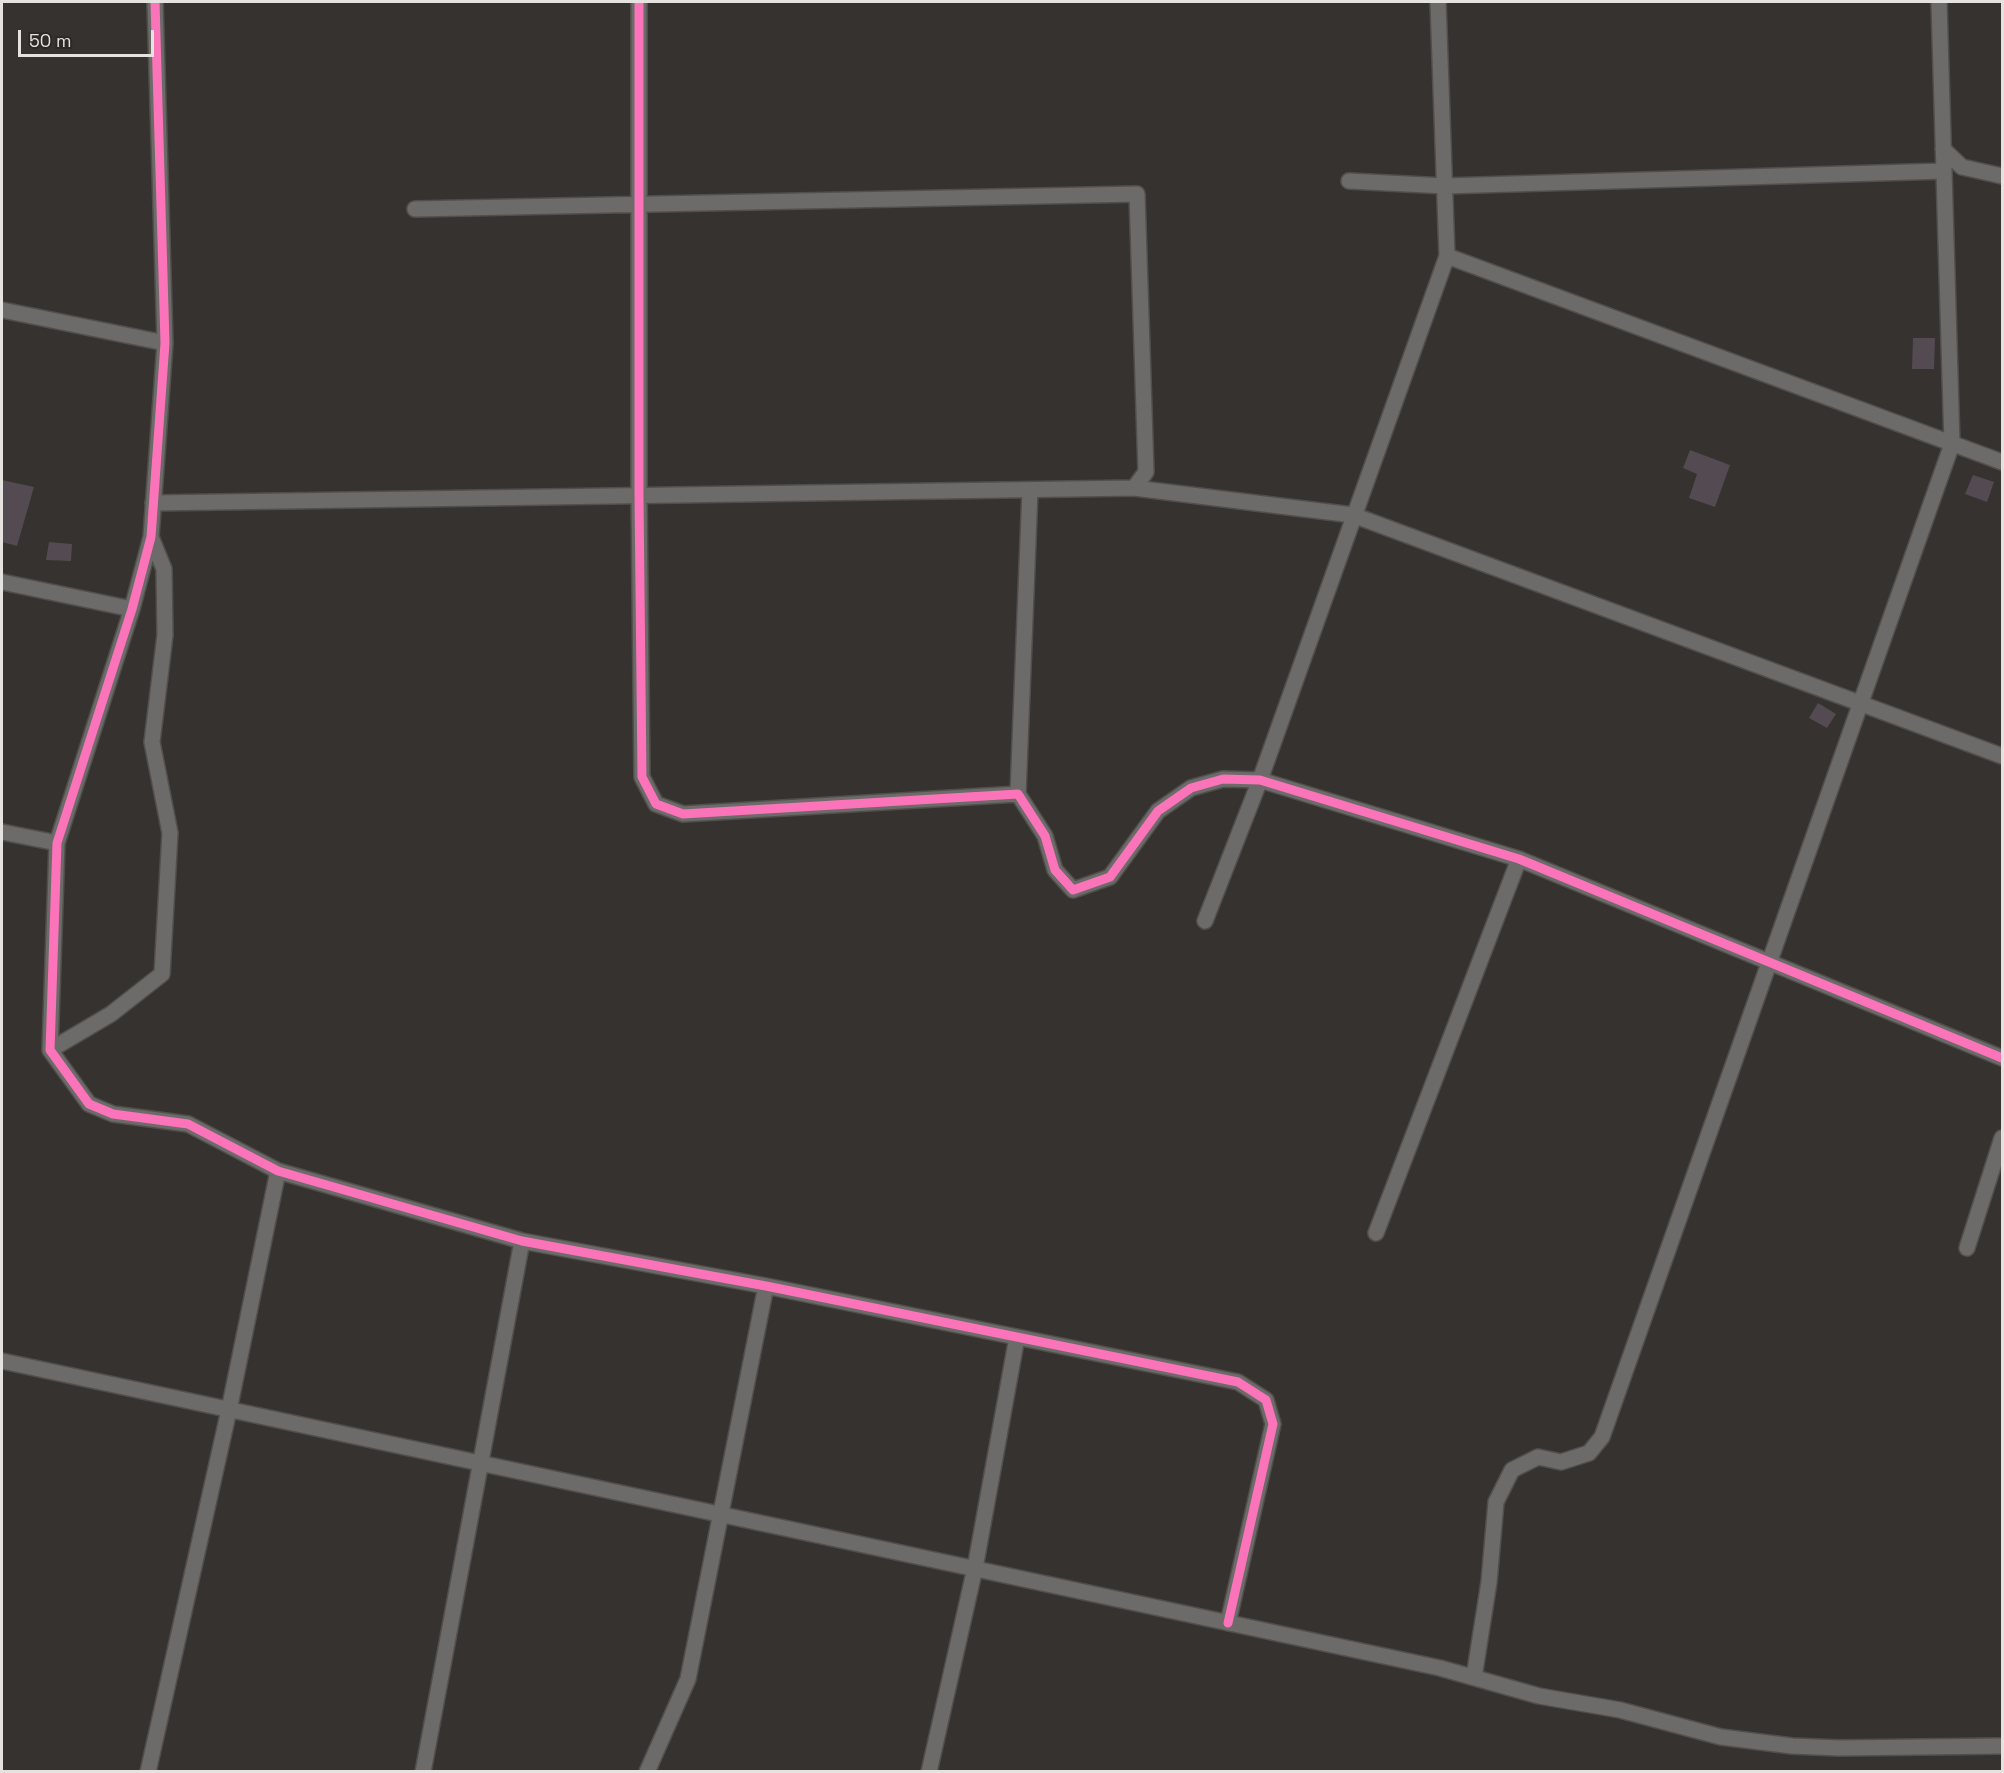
<!DOCTYPE html>
<style>
body{margin:0}
#map{position:relative;width:2004px;height:1773px;overflow:hidden;background:#35322f;font-family:"Space Grotesk",sans-serif}
canvas{display:block}
.frame{position:absolute;inset:0;border:3px solid #e5e2df;pointer-events:none}
.scale{position:absolute;left:18px;top:30px;width:136px;height:27px;box-sizing:border-box;border:3px solid #e5e2df;border-top:0;padding-left:8px;font-size:18px;line-height:21px;white-space:nowrap;color:#e5e2df;-webkit-text-stroke:4px #2d2924;paint-order:stroke}
</style>
<div id="map">
<canvas width="2004" height="1773"></canvas>
<div class="frame"></div>
<div class="scale">50 m</div>
</div>
<script>
const context = document.querySelector('canvas').getContext('2d');
context.lineJoin = 'round';
function fillPath(path, color) {
  context.fillStyle = color;
  context.fill(path, 'evenodd');
}
function poly(rows) {
  const path = new Path2D();
  for (const r of rows) {
    path.moveTo(r[0], r[1]);
    for (let i = 2; i < r.length; i += 2) path.lineTo(r[i], r[i + 1]);
  }
  return path;
}
function trace(path, color, width, dash) {
  context.strokeStyle = color;
  context.lineWidth = width;
  context.lineCap = dash ? 'butt' : 'round';
  context.setLineDash(dash || []);
  context.stroke(path);
}
const building = poly([
 [1913,338,1935,338,1934,369,1912,369],
 [1690,450,1730,465,1715,507,1689,498,1697,474,1683,468],
 [1973,475,1994,482,1987,502,1965,494],
 [2,480,34,487,17,546,2,542],
 [49,542,72,544,71,561,46,560],
 [1818,703,1836,714,1827,728,1809,718]
]);
const minor = poly([
 [155,2,165,343,151,537,132,609,57,843,50,1050,89,1104,113,1114,188,1124,278,1171,522,1241,766,1286,1238,1382,1266,1400,1273,1424,1228,1623],
 [639,2,639,496,642,777,656,804,683,814,1018,794,1045,836,1055,870,1073,890,1110,877,1158,811,1191,788,1223,779,1260,780,1519,859,2002,1058],
 [1943,149,1962,167,2002,176],
 [1349,181,1445,186,1944,171],
 [415,209,1137,194,1146,472,1134,488],
 [1447,256,2002,462],
 [2,310,165,343],
 [153,503,1134,488,1353,515,2002,756],
 [2,582,132,609],
 [1018,794,1030,490],
 [2,832,57,843],
 [1205,921,1260,780,1447,256,1438,2],
 [50,1050,111,1014,162,974,170,833,152,742,165,635,164,569,151,537],
 [1376,1233,1519,859],
 [1967,1248,2002,1138],
 [2,1361,1440,1668,1539,1696,1620,1710,1721,1737,1792,1746,1839,1748,2002,1746],
 [1474,1677,1489,1582,1496,1502,1512,1470,1538,1457,1561,1462,1589,1453,1602,1437,1952,444,1939,2],
 [148,1772,229,1410,278,1171],
 [423,1772,522,1241],
 [647,1772,688,1679,766,1286],
 [929,1772,975,1568,1017,1337]
]);
const cycleway = poly([
 [155,2,165,343,151,537,132,609,57,843,50,1050,89,1104,113,1114,188,1124,278,1171,522,1241,766,1286,1238,1382,1266,1400,1273,1424,1228,1623],
 [639,2,639,496,642,777,656,804,683,814,1018,794,1045,836,1055,870,1073,890,1110,877,1158,811,1191,788,1223,779,1260,780,1519,859,2002,1058]
]);
fillPath(building, '#534b51');
trace(minor, '#514f4c', 18);
trace(minor, '#6c6b69', 15);
trace(cycleway, '#fb73b8', 9);
</script>
